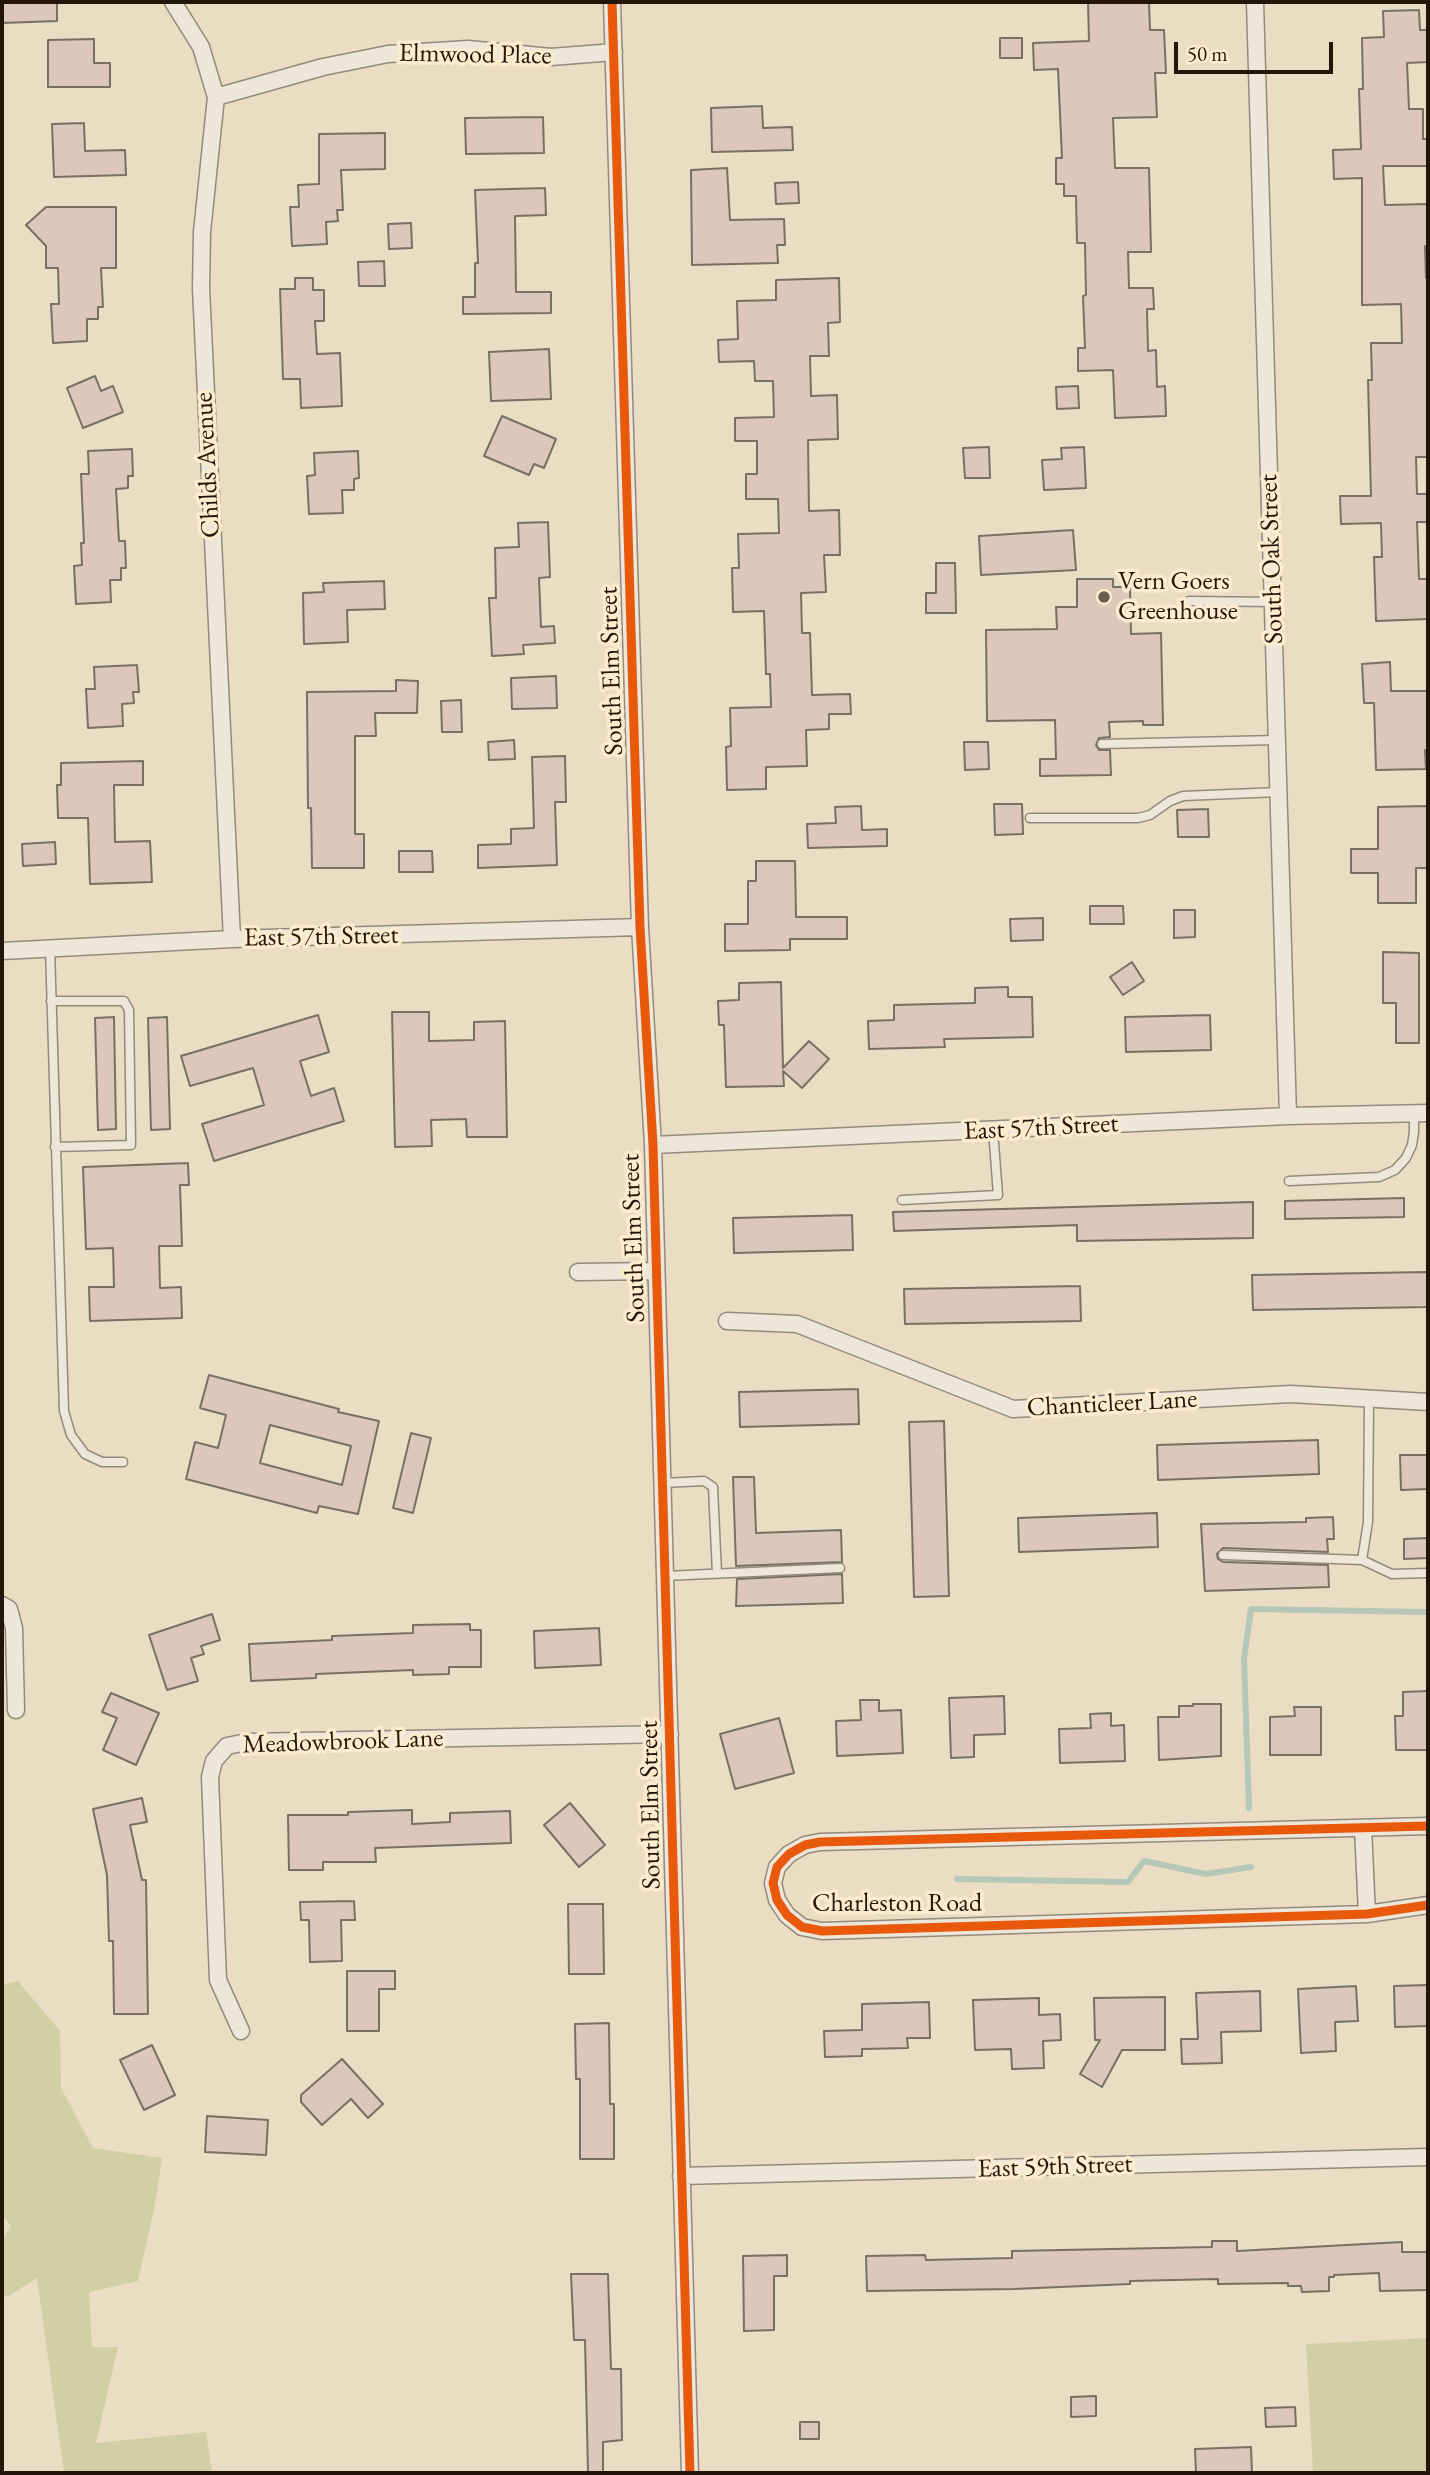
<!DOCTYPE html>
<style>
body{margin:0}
#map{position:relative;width:1430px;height:2475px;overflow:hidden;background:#eaddc4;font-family:"EB Garamond",serif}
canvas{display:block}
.frame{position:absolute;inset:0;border:4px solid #231608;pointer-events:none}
.scale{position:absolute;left:1174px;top:42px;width:159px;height:32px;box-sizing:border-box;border:4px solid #231608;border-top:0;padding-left:9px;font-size:21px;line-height:24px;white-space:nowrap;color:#231608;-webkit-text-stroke:5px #fbeccf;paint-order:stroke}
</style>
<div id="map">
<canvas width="1430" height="2475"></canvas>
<div class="frame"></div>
<div class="scale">50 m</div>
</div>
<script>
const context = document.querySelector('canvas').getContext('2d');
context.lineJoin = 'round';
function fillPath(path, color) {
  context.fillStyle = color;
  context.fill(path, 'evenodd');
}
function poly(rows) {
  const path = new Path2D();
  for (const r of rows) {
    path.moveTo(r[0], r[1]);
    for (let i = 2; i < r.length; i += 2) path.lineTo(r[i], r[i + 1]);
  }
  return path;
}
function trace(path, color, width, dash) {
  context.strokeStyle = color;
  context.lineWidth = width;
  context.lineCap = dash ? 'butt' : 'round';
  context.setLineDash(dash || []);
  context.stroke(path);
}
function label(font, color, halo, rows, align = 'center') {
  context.font = font + ' "EB Garamond",serif';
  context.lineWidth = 7;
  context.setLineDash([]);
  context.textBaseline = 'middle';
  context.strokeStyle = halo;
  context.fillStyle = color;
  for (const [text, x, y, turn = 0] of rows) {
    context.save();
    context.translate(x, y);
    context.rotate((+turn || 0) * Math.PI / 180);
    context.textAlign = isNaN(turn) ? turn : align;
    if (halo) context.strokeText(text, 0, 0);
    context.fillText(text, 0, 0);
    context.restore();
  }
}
const green = poly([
 [18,1981,60,2031,61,2088,93,2148,162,2158,155,2205,138,2281,89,2292,92,2347,118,2347,96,2443,206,2432,212,2473,64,2473,37,2278,7,2297,2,2292,2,2240,11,2226,2,2215,2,1985],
 [1428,2338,1428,2473,1313,2473,1306,2344]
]);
const stream = poly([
 [1249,1808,1244,1659,1251,1609,1428,1612],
 [957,1879,1128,1882,1144,1861,1206,1874,1251,1867]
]);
const building = poly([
 [2,2,57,2,57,21,2,23,2,2],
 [1088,2,1149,2,1150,30,1164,30,1166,73,1155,73,1157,117,1113,118,1115,168,1149,168,1151,252,1128,252,1129,288,1153,288,1154,309,1147,309,1148,351,1156,350,1157,387,1165,386,1166,416,1115,418,1113,370,1078,371,1078,348,1085,348,1083,296,1086,295,1085,243,1077,243,1076,196,1064,196,1064,184,1056,184,1056,158,1062,158,1058,69,1034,70,1033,43,1089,41,1088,2],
 [1419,10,1420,30,1428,30,1428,62,1407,63,1409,109,1423,109,1423,139,1428,139,1428,166,1383,166,1385,205,1428,204,1428,246,1425,246,1426,278,1428,278,1428,457,1416,457,1417,494,1428,494,1428,522,1417,522,1419,579,1428,579,1428,619,1376,621,1374,557,1382,557,1381,523,1341,524,1340,496,1371,496,1368,380,1372,380,1371,343,1402,343,1401,304,1362,305,1362,178,1334,179,1333,150,1361,149,1359,89,1363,89,1362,38,1384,37,1383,11,1419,10],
 [1000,38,1022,38,1022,58,1000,58,1000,38],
 [94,39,94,63,110,63,110,87,48,87,48,40,94,39],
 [762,106,763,128,792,127,793,150,712,152,711,108,762,106],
 [543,117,544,153,466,154,465,118,543,117],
 [84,123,85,151,125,150,126,175,54,177,52,124,84,123],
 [385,133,385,169,341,170,343,210,337,210,338,221,326,222,327,244,292,246,290,207,299,207,298,185,319,184,319,134,385,133],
 [727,168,730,220,784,219,785,245,777,245,778,263,692,265,691,170,727,168],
 [798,182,799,203,776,204,775,183,798,182],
 [545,188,546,215,515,216,516,292,551,292,551,313,463,314,463,297,475,297,475,263,478,263,475,190,545,188],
 [46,207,116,207,116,268,101,268,103,307,98,307,98,319,87,319,87,341,53,343,51,304,59,304,58,268,46,268,46,246,26,225,46,207],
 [411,223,412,248,389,249,388,224,411,223],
 [384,261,385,286,359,286,358,262,384,261],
 [295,278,313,278,313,290,324,290,324,321,315,321,317,354,340,353,342,406,301,408,300,379,283,379,280,289,295,289,295,278],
 [839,278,840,322,828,323,829,356,810,356,811,396,837,395,838,439,808,440,809,511,839,510,840,555,824,555,826,592,801,593,802,633,810,633,812,695,850,694,851,714,829,714,829,729,806,730,807,766,766,767,766,789,727,790,726,747,731,746,730,708,771,707,770,674,766,674,764,611,733,612,732,568,739,568,738,534,779,533,778,499,746,499,746,474,757,474,757,441,735,441,735,418,774,417,773,381,755,381,754,361,719,362,718,340,738,339,737,301,776,300,776,280,839,278],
 [549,349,551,399,491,401,489,352,549,349],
 [95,376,101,391,113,386,123,412,83,428,67,388,95,376],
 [1078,386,1079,408,1057,409,1056,387,1078,386],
 [502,416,556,439,544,468,534,464,529,475,484,456,502,416],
 [989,447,990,478,965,478,963,448,989,447],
 [1084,447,1086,488,1044,490,1042,460,1062,459,1061,448,1084,447],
 [132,449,133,476,128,476,128,488,116,489,119,541,125,541,126,568,121,568,121,580,110,580,111,602,76,604,74,566,82,565,81,543,84,543,81,474,89,474,88,451,132,449],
 [358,451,359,478,354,479,354,490,342,490,343,513,309,514,307,476,315,475,314,453,358,451],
 [548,522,550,577,539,578,541,627,554,626,555,643,523,645,524,654,492,656,489,598,496,598,495,548,519,547,518,523,548,522],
 [1073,530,1076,570,981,575,979,536,1073,530],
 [936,563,955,563,956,613,926,613,926,593,936,593,936,563],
 [1077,579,1113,579,1113,587,1130,587,1131,634,1161,633,1163,725,1143,725,1143,721,1109,722,1110,737,1099,738,1096,745,1099,750,1110,750,1111,775,1040,776,1040,759,1056,759,1055,720,987,721,986,630,1057,629,1056,607,1077,607,1077,579],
 [384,581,385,609,347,610,348,642,304,644,303,593,324,592,323,583,384,581],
 [1390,662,1391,691,1428,691,1428,750,1425,750,1426,769,1376,770,1374,703,1364,703,1362,664,1390,662],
 [137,665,139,692,133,692,134,703,122,704,123,726,88,728,86,689,95,689,94,667,137,665],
 [556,676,557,708,512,709,511,678,556,676],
 [396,680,418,681,417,713,375,713,376,736,355,736,355,834,364,834,364,868,312,868,311,808,308,808,307,692,396,691,396,680],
 [461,700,462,732,442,732,441,701,461,700],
 [514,740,515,759,489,760,488,742,514,740],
 [964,742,988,742,989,769,965,770,964,742],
 [565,756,566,802,555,802,557,865,478,868,478,845,511,844,511,829,534,828,532,757,565,756],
 [143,761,143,785,114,785,115,842,150,841,152,882,90,884,88,818,58,818,57,785,61,785,61,763,143,761],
 [994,804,1022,804,1023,834,995,835,994,804],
 [861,806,862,830,887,829,887,846,808,848,807,824,836,823,835,807,861,806],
 [1428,806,1428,868,1416,868,1416,903,1378,903,1378,873,1351,873,1351,849,1378,849,1378,807,1428,806],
 [1208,809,1209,837,1178,837,1177,810,1208,809],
 [55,842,56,864,23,866,22,844,55,842],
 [399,851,432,851,433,872,399,872,399,851],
 [756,861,795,861,796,917,847,917,847,939,790,939,790,950,725,951,725,924,748,924,748,881,756,881,756,861],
 [1090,906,1123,906,1124,924,1090,924,1090,906],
 [1174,910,1195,910,1195,937,1174,938,1174,910],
 [1043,918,1043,940,1011,941,1010,919,1043,918],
 [1383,952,1419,953,1419,1043,1396,1043,1396,1003,1383,1003,1383,952],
 [1132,962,1144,981,1123,995,1110,977,1132,962],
 [781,982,783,1068,809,1041,829,1059,802,1088,783,1071,784,1086,726,1087,724,1025,719,1025,718,1001,739,1000,739,983,781,982],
 [1008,987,1008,997,1032,997,1033,1037,944,1039,945,1047,869,1049,868,1021,894,1020,894,1005,975,1003,975,988,1008,987],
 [392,1012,429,1012,429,1041,474,1040,474,1022,505,1021,507,1137,467,1137,466,1119,431,1120,432,1146,395,1147,392,1012],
 [318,1015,329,1052,300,1061,311,1096,334,1088,344,1121,214,1161,202,1124,264,1105,253,1068,190,1086,181,1056,318,1015],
 [1210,1015,1211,1050,1126,1052,1125,1017,1210,1015],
 [114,1017,116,1129,98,1130,95,1018,114,1017],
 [167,1017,170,1129,151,1130,148,1018,167,1017],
 [188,1163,189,1185,180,1185,182,1246,159,1246,160,1288,181,1287,182,1318,90,1321,89,1287,114,1287,113,1248,86,1249,83,1167,188,1163],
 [1404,1198,1404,1217,1285,1219,1285,1201,1404,1198],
 [1253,1202,1253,1238,1077,1241,1077,1225,894,1231,893,1212,1253,1202],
 [852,1215,853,1250,734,1253,733,1218,852,1215],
 [1428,1272,1428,1307,1253,1310,1252,1275,1428,1272],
 [1080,1286,1081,1321,905,1324,904,1289,1080,1286],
 [209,1375,339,1409,338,1412,379,1421,358,1514,319,1506,317,1513,186,1479,195,1442,218,1448,226,1415,200,1408,209,1375],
 [270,1425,351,1446,342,1485,260,1463,270,1425],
 [858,1389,859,1424,740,1427,739,1392,858,1389],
 [944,1421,949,1596,914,1597,909,1422,944,1421],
 [411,1433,431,1438,413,1513,393,1508,411,1433],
 [1318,1440,1319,1474,1158,1480,1157,1445,1318,1440],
 [1400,1455,1428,1455,1428,1489,1401,1490,1400,1455],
 [733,1477,754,1477,756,1533,841,1530,842,1562,736,1566,733,1477],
 [1157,1513,1158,1547,1019,1552,1018,1518,1157,1513],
 [1333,1517,1334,1539,1327,1539,1328,1552,1223,1548,1217,1554,1218,1559,1223,1562,1328,1565,1329,1587,1205,1591,1201,1524,1306,1522,1306,1518,1333,1517],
 [1428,1538,1428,1558,1404,1559,1404,1539,1428,1538],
 [842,1574,843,1603,736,1606,737,1579,842,1574],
 [212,1614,220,1640,201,1646,204,1654,191,1658,198,1681,167,1690,149,1635,212,1614],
 [470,1624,470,1630,481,1630,481,1667,449,1667,449,1674,413,1675,413,1670,316,1674,316,1678,251,1681,249,1644,332,1640,332,1636,413,1633,413,1625,470,1624],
 [599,1628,601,1665,535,1668,534,1631,599,1628],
 [1428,1691,1428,1750,1396,1750,1395,1716,1403,1716,1403,1692,1428,1691],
 [111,1693,159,1713,136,1765,103,1750,117,1718,102,1712,111,1693],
 [1004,1696,1005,1734,974,1735,974,1757,951,1758,949,1698,1004,1696],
 [860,1700,879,1700,879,1711,901,1710,903,1753,837,1756,836,1721,861,1720,860,1700],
 [1193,1704,1221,1704,1221,1756,1159,1760,1158,1717,1179,1717,1179,1706,1193,1706,1193,1704],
 [1294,1707,1321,1707,1321,1755,1270,1755,1270,1717,1295,1716,1294,1707],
 [1111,1713,1111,1726,1124,1725,1125,1761,1060,1763,1059,1729,1091,1728,1090,1714,1111,1713],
 [779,1718,794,1773,735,1789,720,1734,779,1718],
 [142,1798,147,1822,130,1825,142,1880,146,1880,148,2014,114,2014,113,1941,109,1941,107,1875,93,1809,142,1798],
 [570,1803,605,1845,579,1867,544,1825,570,1803],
 [412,1810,412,1824,450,1822,450,1813,510,1811,511,1843,375,1848,376,1862,323,1862,323,1870,289,1870,288,1815,348,1815,348,1812,412,1810],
 [354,1901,355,1920,341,1920,342,1961,310,1962,309,1920,301,1920,300,1902,354,1901],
 [568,1904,603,1904,604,1974,569,1974,568,1904],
 [347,1971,395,1971,395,1989,379,1989,379,2031,347,2031,347,1971],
 [1428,1985,1428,2026,1395,2027,1394,1986,1428,1985],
 [1356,1986,1358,2021,1335,2022,1336,2051,1301,2053,1298,1989,1356,1986],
 [1260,1991,1261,2031,1221,2032,1222,2063,1182,2064,1181,2039,1198,2039,1196,1993,1260,1991],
 [1165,1997,1165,2050,1122,2050,1102,2087,1080,2074,1100,2040,1095,2040,1094,1998,1165,1997],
 [1039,1998,1039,2015,1060,2014,1061,2040,1043,2041,1044,2068,1012,2069,1011,2049,975,2050,973,2000,1039,1998],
 [929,2002,930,2038,907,2038,908,2048,862,2049,862,2056,825,2057,824,2031,862,2030,862,2004,929,2002],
 [609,2023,610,2104,614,2104,614,2159,580,2159,580,2079,576,2079,575,2024,609,2023],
 [152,2045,175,2095,144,2110,120,2060,152,2045],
 [342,2059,383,2104,368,2118,351,2099,322,2125,301,2102,301,2095,342,2059],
 [207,2116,268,2120,266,2155,205,2152,207,2116],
 [1212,2241,1237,2241,1237,2251,1402,2242,1402,2252,1428,2252,1428,2290,1380,2291,1379,2273,1334,2275,1334,2277,1329,2277,1329,2291,1302,2292,1301,2286,1288,2286,1288,2283,1218,2284,1218,2279,1130,2281,1130,2284,1014,2289,867,2291,866,2256,925,2255,926,2260,1012,2258,1012,2251,1212,2247,1212,2241],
 [787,2255,787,2276,774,2276,774,2330,744,2331,743,2256,787,2255],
 [571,2274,608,2274,611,2369,621,2369,622,2440,603,2442,603,2473,588,2473,585,2340,574,2340,571,2274],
 [1096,2396,1096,2416,1071,2417,1071,2397,1096,2396],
 [1295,2407,1296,2426,1266,2427,1265,2408,1295,2407],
 [800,2422,819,2422,819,2439,800,2439,800,2422],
 [1251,2447,1252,2473,1196,2473,1195,2449,1251,2447]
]);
const service = poly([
 [1189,601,1273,602],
 [1102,744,1277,740],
 [1030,818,1138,818,1150,815,1170,801,1183,796,1279,792],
 [50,948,64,1411,71,1435,85,1454,102,1462,123,1462],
 [51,1001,124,1001,129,1010,131,1145,55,1147],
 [1289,1181,1379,1177,1395,1170,1406,1158,1412,1145,1414,1132,1414,1113],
 [902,1200,998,1195,993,1130],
 [663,1483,704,1481,713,1487,717,1574],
 [1223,1555,1362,1560,1368,1522,1369,1399],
 [1362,1560,1392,1574,1428,1573],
 [665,1576,840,1568]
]);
const minor = poly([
 [173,2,201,47,216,97,202,232,201,288,232,939],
 [612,2,640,927,653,1145,690,2473],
 [1255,2,1288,1116],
 [216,97,323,67,388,54,468,49,551,57,614,52],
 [2,951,232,939,640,927],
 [653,1145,1288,1116,1428,1113],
 [578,1272,656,1271],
 [727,1321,797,1324,1013,1409,1291,1394,1428,1402],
 [2,1605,9,1609,14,1628,16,1710],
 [1428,1826,820,1842,805,1845,789,1854,777,1867,773,1883,777,1900,787,1915,802,1927,822,1931,1367,1914,1428,1905],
 [1363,1828,1367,1914],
 [241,2031,218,1980,210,1777,214,1761,227,1746,247,1742,670,1734],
 [681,2176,1428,2157]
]);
const cycleway = poly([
 [612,2,640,927,653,1145,690,2473],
 [1428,1826,820,1842,805,1845,789,1854,777,1867,773,1883,777,1900,787,1915,802,1927,822,1931,1367,1914,1428,1905]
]);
const markers = [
 [1104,597,7,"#695c4a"]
];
const streetNames = [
 ["Elmwood Place",475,55,1],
 ["Childs Avenue",208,465,-93],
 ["South Oak Street",1272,559,-92],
 ["South Elm Street",612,671,-92],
 ["East 57th Street",321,937,-1],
 ["East 57th Street",1041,1128,-3],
 ["South Elm Street",634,1238,-92],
 ["Chanticleer Lane",1112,1404,-3],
 ["Meadowbrook Lane",343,1742,-2],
 ["South Elm Street",651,1805,-91],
 ["Charleston Road",897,1904],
 ["East 59th Street",1055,2167,-2]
];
const poiNames = [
 ["Vern Goers",1118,582],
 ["Greenhouse",1118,612]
];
fillPath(green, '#d2cfa6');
trace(stream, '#b5c7b6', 6);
fillPath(building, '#dbc8b9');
trace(building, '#787062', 2);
trace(service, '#938a7b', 11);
trace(minor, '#938a7b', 19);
trace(service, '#ede6d9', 8);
trace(minor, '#ede6d9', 16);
trace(cycleway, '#e8590c', 9);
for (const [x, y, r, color] of markers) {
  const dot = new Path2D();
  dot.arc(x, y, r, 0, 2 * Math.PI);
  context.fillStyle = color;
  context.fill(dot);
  trace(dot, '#fbeccf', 2.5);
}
label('26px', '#231608', '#fbeccf', streetNames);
label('26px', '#231608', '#fbeccf', poiNames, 'left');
</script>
